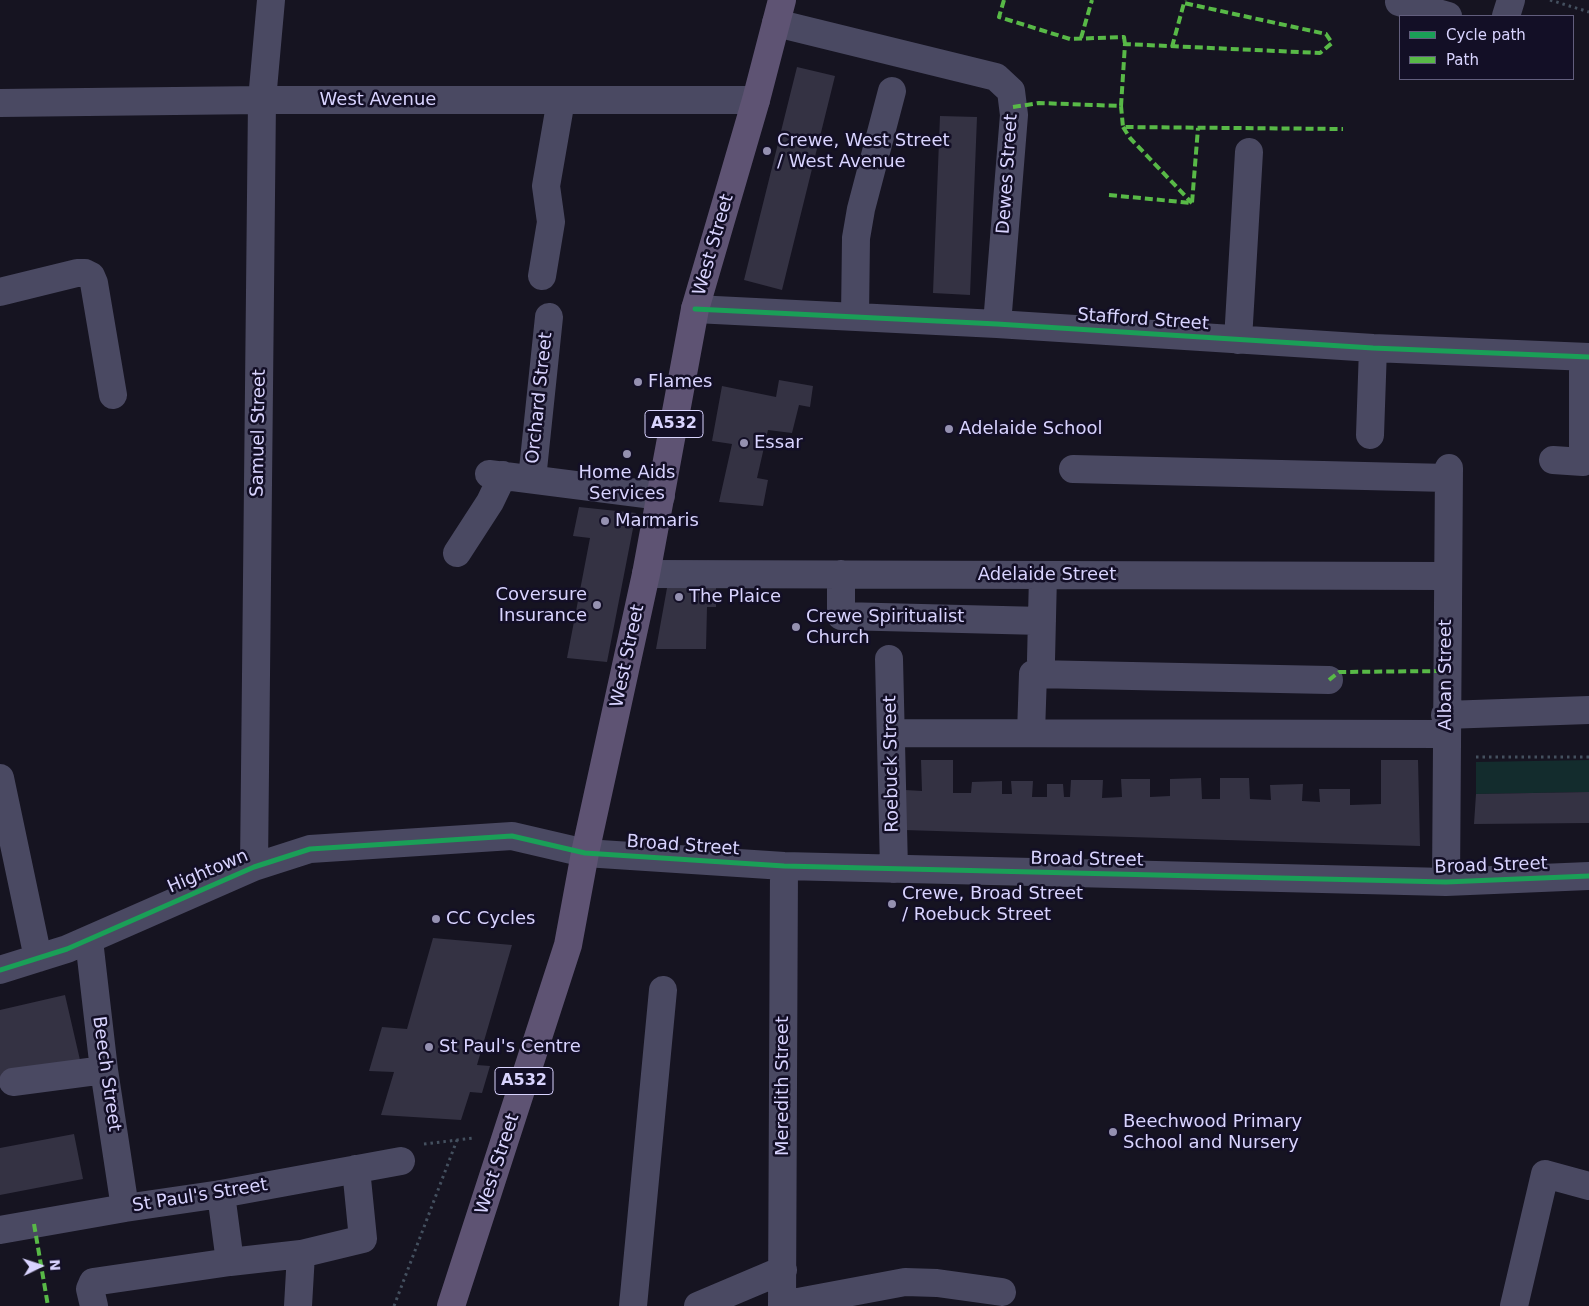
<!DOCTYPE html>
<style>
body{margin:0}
#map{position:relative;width:1589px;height:1306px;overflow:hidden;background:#161421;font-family:"DejaVu Sans",sans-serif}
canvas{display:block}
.legend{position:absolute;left:1399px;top:15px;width:175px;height:65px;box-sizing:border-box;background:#130f26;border:1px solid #625e7d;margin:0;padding:6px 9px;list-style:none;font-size:15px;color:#d9d4ff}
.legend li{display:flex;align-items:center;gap:10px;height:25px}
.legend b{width:25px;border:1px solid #625e7d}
.north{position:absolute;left:15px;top:1241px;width:50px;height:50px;-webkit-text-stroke:4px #130f26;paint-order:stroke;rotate:86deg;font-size:14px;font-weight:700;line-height:20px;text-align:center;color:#d9d4ff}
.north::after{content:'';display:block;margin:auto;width:18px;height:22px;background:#d9d4ff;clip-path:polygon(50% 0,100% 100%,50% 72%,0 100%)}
</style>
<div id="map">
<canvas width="1589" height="1306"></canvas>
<ul class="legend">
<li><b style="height:6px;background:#1a9f57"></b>Cycle path</li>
<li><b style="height:6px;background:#58b947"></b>Path</li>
</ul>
<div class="north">N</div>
</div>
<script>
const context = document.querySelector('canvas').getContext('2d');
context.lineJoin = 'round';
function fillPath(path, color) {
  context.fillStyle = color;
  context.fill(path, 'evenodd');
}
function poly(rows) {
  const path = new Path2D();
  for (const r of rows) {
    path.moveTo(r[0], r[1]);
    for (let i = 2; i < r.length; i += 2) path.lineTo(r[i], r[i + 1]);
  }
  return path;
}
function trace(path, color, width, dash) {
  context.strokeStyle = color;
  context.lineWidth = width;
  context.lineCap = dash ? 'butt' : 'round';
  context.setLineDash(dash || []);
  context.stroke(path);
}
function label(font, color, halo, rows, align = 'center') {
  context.font = font + ' "DejaVu Sans",sans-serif';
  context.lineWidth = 5;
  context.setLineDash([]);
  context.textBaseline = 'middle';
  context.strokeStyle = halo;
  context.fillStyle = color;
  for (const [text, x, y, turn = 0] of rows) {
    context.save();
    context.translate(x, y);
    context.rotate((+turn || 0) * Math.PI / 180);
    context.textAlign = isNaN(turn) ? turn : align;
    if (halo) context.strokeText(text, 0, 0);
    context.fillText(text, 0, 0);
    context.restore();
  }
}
const green = poly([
 [1589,760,1589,792,1476,794,1476,762]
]);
const building = poly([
 [797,67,835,76,782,290,744,280],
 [940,116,977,117,970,295,933,293],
 [779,380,813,386,810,407,799,405,792,433,768,430,757,478,768,480,763,506,719,502,732,444,712,441,722,386,776,397],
 [579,507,636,513,607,662,567,658,590,538,573,536],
 [716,586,716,607,707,607,706,649,656,649,667,588],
 [921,760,953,760,953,793,971,793,972,782,1002,781,1002,794,1012,794,1011,781,1033,781,1032,797,1047,797,1047,784,1063,784,1064,797,1070,797,1071,780,1103,780,1102,798,1122,797,1121,779,1150,779,1150,797,1170,796,1170,779,1201,778,1202,799,1220,799,1220,778,1249,778,1250,799,1271,800,1270,785,1303,784,1302,801,1320,802,1319,789,1350,789,1350,805,1381,804,1381,760,1418,760,1420,846,904,830,905,790,922,791],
 [1589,792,1589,823,1474,824,1476,794],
 [433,938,512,945,477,1065,490,1066,482,1093,470,1092,461,1120,381,1115,394,1072,369,1071,382,1027,407,1029],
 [65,995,80,1060,0,1079,0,1010],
 [74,1134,83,1179,0,1195,0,1148]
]);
const path = poly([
 [1550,0,1589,12],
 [1476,757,1589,757],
 [424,1144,474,1138],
 [394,1306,457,1140]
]);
const minor = poly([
 [1399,2,1448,16],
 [1506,16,1511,0],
 [776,23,996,77,1011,91,1014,115,997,324],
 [0,103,262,100,756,100],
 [542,276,551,222,546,186,561,100],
 [0,292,77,273,85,273,91,276,94,283,113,395],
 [695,309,997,324,1373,348,1589,357],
 [855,317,856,238,861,209,892,91],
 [1238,340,1249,152],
 [1370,435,1373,348],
 [1553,460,1583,462,1583,357],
 [1073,469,1448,478],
 [489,474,661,496],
 [532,479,549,317],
 [457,553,490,502,503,475],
 [646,574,1447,576],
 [841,574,841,616,1042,621],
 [889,659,894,869],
 [1041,660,1043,575],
 [1445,715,1589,710],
 [892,733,1446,734],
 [1031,733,1033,674,1329,680],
 [0,778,38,958],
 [254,867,262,100,271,0],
 [1446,882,1449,468],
 [89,940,104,1070,125,1208],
 [0,970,67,949,254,867,310,849,512,836,585,853,784,866,1446,882,1589,876],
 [13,1082,104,1070],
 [221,1194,230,1262],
 [0,1230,125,1208,221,1194,401,1161],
 [782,1305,905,1282,937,1283,1002,1292],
 [94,1306,90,1289,93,1282,230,1262,301,1254,363,1239,356,1169],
 [298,1306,301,1254],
 [633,1306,663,990],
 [698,1306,783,1270],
 [782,1306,784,866],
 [1514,1306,1545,1174,1589,1186]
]);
const major = poly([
 [451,1306,568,945,585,853,646,574,695,309,756,100,782,0]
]);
const quiet = poly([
 [1004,0,999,17,1070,39,1124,37,1125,44],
 [1081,38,1092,0],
 [1172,47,1184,3],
 [1121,106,1125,44,1320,53,1332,43,1326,34,1184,3,1185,0],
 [1013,107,1039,103,1121,106,1123,127,1343,129],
 [1123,127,1130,138,1192,203],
 [1109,195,1192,203,1198,128],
 [1329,680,1339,672,1446,671],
 [34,1224,48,1306]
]);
const cycleway = poly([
 [695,309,997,324,1373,348,1589,357],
 [0,970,67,949,254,867,310,849,512,836,585,853,784,866,1446,882,1589,876]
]);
const markers = [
 [767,151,5,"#9591b1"],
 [638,382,5,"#9591b1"],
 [949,429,5,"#9591b1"],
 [744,443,5,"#9591b1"],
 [627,454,5,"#9591b1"],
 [605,521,5,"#9591b1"],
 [679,597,5,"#9591b1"],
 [597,605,5,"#9591b1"],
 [796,627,5,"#9591b1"],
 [892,904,5,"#9591b1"],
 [436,919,5,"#9591b1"],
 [429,1047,5,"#9591b1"],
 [1113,1132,5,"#9591b1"]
];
const shields = [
 [674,424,58],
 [524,1081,58]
];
const shieldNames = [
 ["A532",674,424],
 ["A532",524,1081]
];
const streetNames = [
 ["West Avenue",378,100],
 ["Dewes Street",1008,174,-86],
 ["West Street",714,245,-74],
 ["Stafford Street",1143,320,4],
 ["Orchard Street",540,398,-84],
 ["Samuel Street",259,433,-89],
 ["Adelaide Street",1047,575],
 ["West Street",628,656,-78],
 ["Alban Street",1446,675,-90],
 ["Roebuck Street",892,764,-91],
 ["Broad Street",683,846,4],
 ["Broad Street",1087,860,1],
 ["Broad Street",1491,866,-2],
 ["Hightown",208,872,-23],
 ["Beech Street",106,1074,82],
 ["Meredith Street",783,1086,-90],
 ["West Street",498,1164,-72],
 ["St Paul's Street",200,1196,-9]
];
const poiNames = [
 ["Crewe, West Street",777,141],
 ["/ West Avenue",777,162],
 ["Flames",648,382],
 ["Adelaide School",959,429],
 ["Essar",754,443],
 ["Home Aids",627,473,"center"],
 ["Services",627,494,"center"],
 ["Marmaris",615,521],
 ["Coversure",587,595,"right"],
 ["Insurance",587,616,"right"],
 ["The Plaice",689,597],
 ["Crewe Spiritualist",806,617],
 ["Church",806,638],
 ["Crewe, Broad Street",902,894],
 ["/ Roebuck Street",902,915],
 ["CC Cycles",446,919],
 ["St Paul's Centre",439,1047],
 ["Beechwood Primary",1123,1122],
 ["School and Nursery",1123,1143]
];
fillPath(green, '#132c2d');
fillPath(building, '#343243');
trace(path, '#44505f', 3, [2.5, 4]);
trace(minor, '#4a4962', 28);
trace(major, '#5e5373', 28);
trace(quiet, '#58b947', 4, [8, 4]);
trace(cycleway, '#1a9f57', 5);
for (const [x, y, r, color] of markers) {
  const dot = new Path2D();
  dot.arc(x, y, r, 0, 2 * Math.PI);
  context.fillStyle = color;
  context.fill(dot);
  trace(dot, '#130f26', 2);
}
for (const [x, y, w] of shields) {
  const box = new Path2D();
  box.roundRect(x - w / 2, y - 13.5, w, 27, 4);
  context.fillStyle = '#130f26';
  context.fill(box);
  trace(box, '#d9d4ff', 1);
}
label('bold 16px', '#d9d4ff', null, shieldNames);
label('18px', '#d9d4ff', '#130f26', streetNames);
label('18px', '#d9d4ff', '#130f26', poiNames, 'left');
</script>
